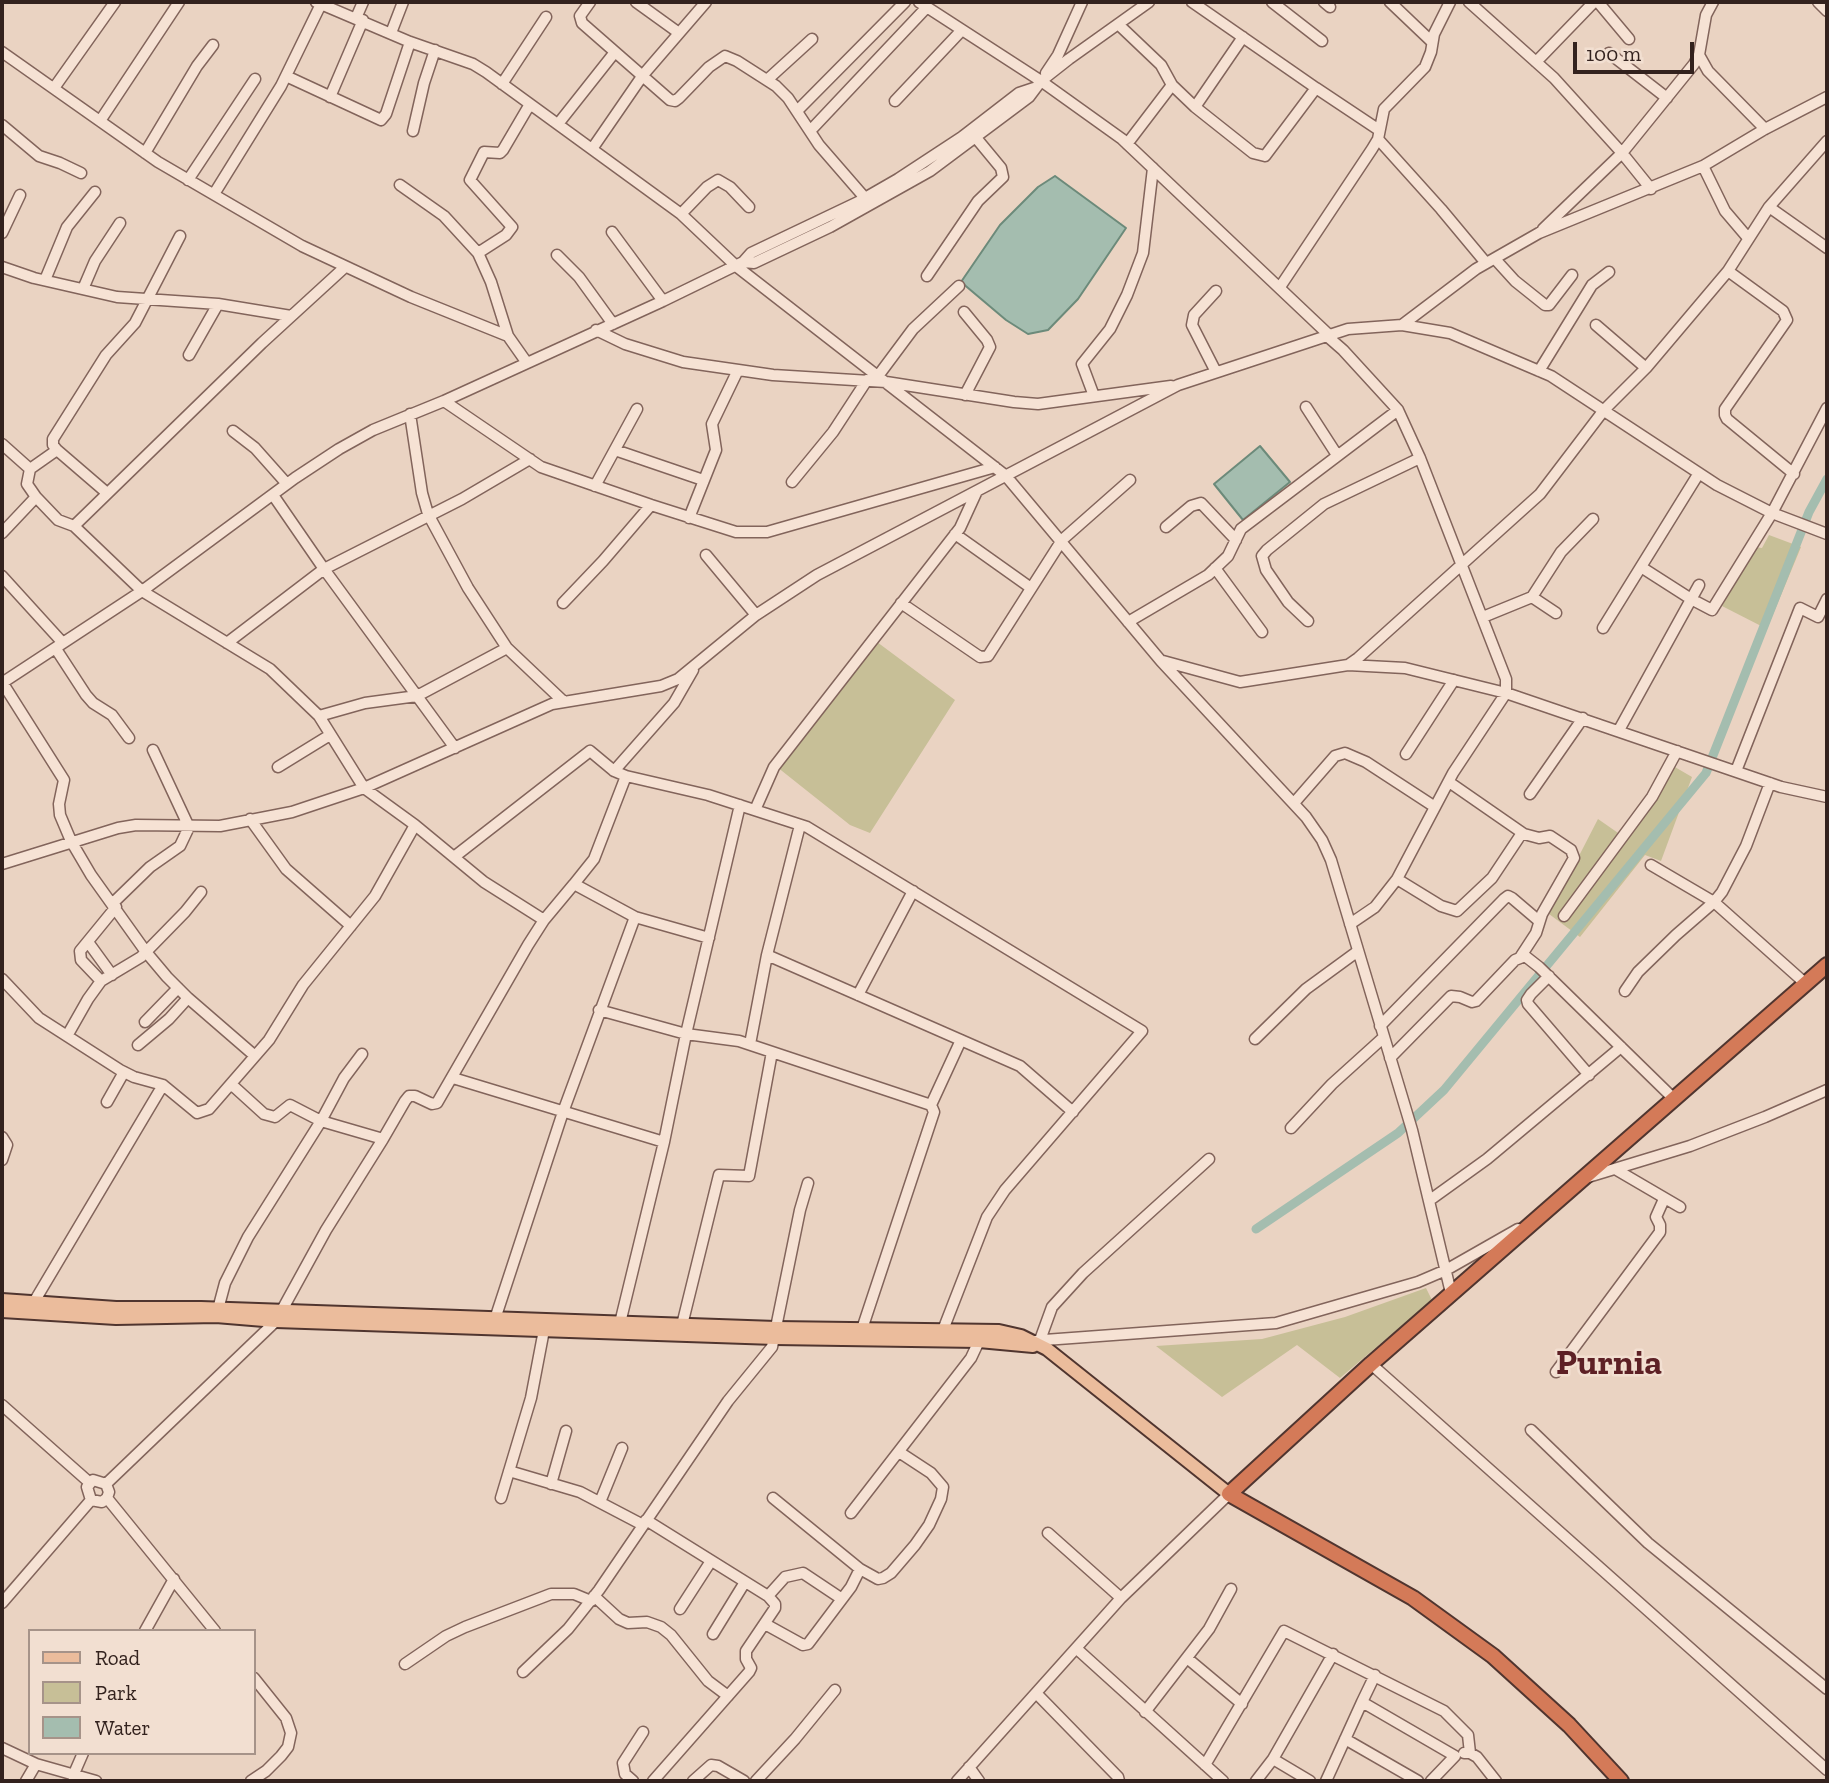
<!DOCTYPE html>
<style>
body{margin:0}
#map{position:relative;width:1829px;height:1783px;overflow:hidden;background:#ead3c2;font-family:"Zilla Slab",serif}
canvas{display:block}
.frame{position:absolute;inset:0;border:4px solid #33221e;pointer-events:none}
.legend{position:absolute;left:28px;top:1629px;width:228px;height:126px;box-sizing:border-box;background:#f2dfd1;border:2px solid #a69389;margin:0;padding:9px 12px;list-style:none;font-size:21px;color:#33221e}
.legend li{display:flex;align-items:center;gap:14px;height:35px}
.legend b{width:35px;border:2px solid #a69389}
.scale{position:absolute;left:1573px;top:42px;width:121px;height:32px;box-sizing:border-box;border:4px solid #33221e;border-top:0;padding-left:9px;font-size:21px;line-height:24px;white-space:nowrap;color:#33221e;-webkit-text-stroke:5px #f2dfd1;paint-order:stroke}
</style>
<div id="map">
<canvas width="1829" height="1783"></canvas>
<div class="frame"></div>
<ul class="legend">
<li><b style="height:9px;background:#ebbc9c"></b>Road</li>
<li><b style="height:19px;background:#c7bf97"></b>Park</li>
<li><b style="height:19px;background:#a4bdaf"></b>Water</li>
</ul>
<div class="scale">100 m</div>
</div>
<script>
const context = document.querySelector('canvas').getContext('2d');
context.lineJoin = 'round';
function fillPath(path, color) {
  context.fillStyle = color;
  context.fill(path, 'evenodd');
}
function poly(rows) {
  const path = new Path2D();
  for (const r of rows) {
    path.moveTo(r[0], r[1]);
    for (let i = 2; i < r.length; i += 2) path.lineTo(r[i], r[i + 1]);
  }
  return path;
}
function trace(path, color, width, dash) {
  context.strokeStyle = color;
  context.lineWidth = width;
  context.lineCap = dash ? 'butt' : 'round';
  context.setLineDash(dash || []);
  context.stroke(path);
}
function label(font, color, halo, rows, align = 'center') {
  context.font = font + ' "Zilla Slab",serif';
  context.lineWidth = 5;
  context.setLineDash([]);
  context.textBaseline = 'middle';
  context.strokeStyle = halo;
  context.fillStyle = color;
  for (const [text, x, y, turn = 0] of rows) {
    context.save();
    context.translate(x, y);
    context.rotate((+turn || 0) * Math.PI / 180);
    context.textAlign = isNaN(turn) ? turn : align;
    if (halo) context.strokeText(text, 0, 0);
    context.fillText(text, 0, 0);
    context.restore();
  }
}
const green = poly([
 [1769,535,1801,547,1767,629,1722,606,1754,547,1762,548],
 [877,642,955,700,870,833,850,825,777,767],
 [1668,763,1692,777,1661,861,1645,855,1580,937,1549,914,1598,819,1621,835],
 [1426,1288,1432,1300,1340,1378,1297,1345,1222,1397,1156,1346,1262,1339,1345,1317]
]);
const water = poly([
 [1055,176,1126,228,1078,299,1048,330,1028,334,1006,320,961,282,1000,225,1038,187,1055,176],
 [1260,446,1290,482,1243,520,1214,484,1260,446]
]);
const canal = poly([
 [1256,1229,1398,1133,1444,1090,1706,773,1809,512,1827,479]
]);
const minor = poly([
 [316,2,410,42,473,64,486,72,681,214,736,266,1006,476,1161,661,1306,817,1322,840,1331,860,1412,1130,1451,1293],
 [590,2,580,16,582,23,670,100,675,101,679,98,709,67,725,56,737,61,776,86,788,98,819,145,865,198],
 [636,2,679,33],
 [919,2,1041,81,1122,139,1329,335],
 [1272,2,1322,41],
 [1324,2,1330,7],
 [1390,2,1432,42],
 [1469,2,1554,78,1622,153,1651,189],
 [1598,2,1629,39],
 [1818,2,1827,11],
 [356,18,363,2],
 [1119,25,1161,65,1172,85,1195,107,1253,153,1265,156,1316,88,1192,2],
 [391,33,403,2],
 [2,52,158,162,302,246,411,297,508,336,527,363],
 [1609,53,1667,98],
 [1699,55,1708,71,1765,129],
 [1536,62,1594,2],
 [1046,73,1058,55,1082,2],
 [286,76,381,120,386,114,410,42],
 [767,80,812,39],
 [502,84,546,17],
 [54,88,115,2],
 [1316,88,1379,130],
 [330,97,363,20],
 [895,101,961,31],
 [1195,107,1243,37],
 [797,111,905,2],
 [100,121,179,2],
 [558,124,615,52],
 [2,125,39,156,60,163,81,173],
 [413,131,424,83,435,50],
 [810,131,927,7],
 [1378,139,1441,209,1486,263],
 [1127,144,1172,85],
 [592,149,643,75,706,2],
 [145,153,197,66,213,45],
 [1703,166,1725,211,1748,238],
 [188,180,255,79],
 [400,185,444,216,478,253,491,282,508,336],
 [214,194,281,86,322,2],
 [1769,207,1827,248],
 [681,214,707,187,718,180,730,187,749,207],
 [1543,229,1622,153,1694,64,1699,55,1706,15,1713,2],
 [612,232,663,301],
 [2,233,20,195],
 [478,253,506,235,512,227,470,180,484,152,500,153,503,150,530,104],
 [557,255,579,277,613,324],
 [1495,259,1515,281,1545,305,1549,305,1572,275],
 [743,262,754,263,830,227,930,171,1029,97,1041,81,1069,59,1149,2],
 [2,267,34,278,117,297,218,304,291,316],
 [345,267,262,343,74,526,142,591,270,669,319,716,364,788,415,825,484,882,544,920],
 [1728,271,1783,311,1787,320,1725,409,1725,415,1727,419,1794,474],
 [927,276,978,201,1003,177,1001,168,977,139],
 [45,280,67,227,95,192],
 [1280,287,1372,149,1378,139,1384,109,1425,67,1431,52,1434,34,1450,2],
 [83,289,95,261,120,223],
 [1216,291,1194,315,1192,325,1216,372],
 [964,312,987,340,990,347,965,395],
 [1402,325,1476,269,1539,233,1703,166,1765,129,1827,97],
 [1596,325,1646,368],
 [596,330,625,344,683,362,773,375,886,382,1014,402,1038,404,1171,386],
 [1327,336,1343,350,1398,410,1420,458,1506,679,1506,693,1453,773,1397,879,1375,907,1350,924],
 [189,355,218,304],
 [1539,371,1592,285,1609,272],
 [878,376,913,329,959,286],
 [1094,396,1082,364,1110,329,1127,295,1143,253,1153,168],
 [444,401,541,467,651,505,736,532,767,532,995,467],
 [1306,407,1337,455],
 [233,431,255,448,287,484],
 [2,444,30,469],
 [615,450,703,480],
 [792,482,833,432,867,380],
 [595,486,637,409],
 [107,493,57,450,53,445,53,439,106,355,135,323,180,236],
 [273,495,324,569,455,748],
 [36,497,27,484,30,469,57,450],
 [689,518,716,450,712,424,738,370],
 [1166,527,1191,506,1201,503,1236,540],
 [2,533,36,497,58,520,74,526],
 [955,534,1031,588],
 [706,555,756,615],
 [1641,567,1691,599,1712,610,1772,513,1827,408],
 [1215,568,1262,632],
 [2,576,62,642],
 [1532,597,1561,552,1593,519],
 [563,603,603,561,651,505],
 [901,603,980,657,988,656,1062,540,1130,480],
 [1483,617,1532,597,1556,613],
 [1308,621,1288,602,1266,570,1262,556,1267,550,1324,504,1420,458],
 [1128,622,1208,575,1228,556,1241,529,1398,410],
 [1603,628,1699,473],
 [227,643,324,569,462,499,530,459],
 [507,648,564,702],
 [56,649,86,695,93,703,112,715,129,738],
 [1163,661,1240,682,1348,665,1358,658,1540,494,1604,410,1646,368,1728,271,1769,207,1827,141],
 [1348,665,1405,668,1506,693,1781,787,1827,797],
 [2,682,64,780,59,804,60,815,71,841,91,875,146,952,167,977,188,998,255,1056],
 [2,683,142,591,295,478,339,449,373,430,444,401,663,301,743,262,751,253,858,202,898,179,962,137,1019,93,1034,88],
 [319,716,365,703,417,696,507,648,468,588,428,514,422,493,410,414],
 [1619,730,1699,585],
 [1406,754,1454,680],
 [278,767,330,735],
 [1736,771,1800,608,1818,617,1827,599],
 [626,776,708,795,807,827,1142,1031,1005,1190,987,1217,943,1330],
 [1449,782,1524,834],
 [1530,794,1583,718],
 [1294,803,1335,756,1345,753,1366,762,1435,807],
 [755,810,774,767,960,528,977,491],
 [250,819,286,869,351,926],
 [800,825,767,955,1020,1066,1073,1112],
 [454,857,590,751,614,771],
 [2,864,118,828,136,825,220,826,292,812,364,788,552,704,661,686,678,679,756,615,817,575,1178,385,1348,329,1402,325,1450,333,1551,376,1717,485,1772,513,1827,534],
 [1651,865,1714,902,1806,984],
 [1397,879,1441,906,1457,911,1492,878,1520,836,1524,834,1539,838,1550,836,1571,850,1574,858,1542,914,1536,933,1521,956],
 [574,884,594,859,626,776,614,771,674,703,693,670],
 [113,903,150,867,180,846,189,827,153,750],
 [1564,916,1652,797,1677,751],
 [635,917,709,938],
 [88,942,112,975],
 [1549,976,1531,994,1527,1000,1528,1004,1589,1075],
 [2,979,39,1018,120,1070,134,1077,163,1085,34,1302],
 [101,981,81,960,80,951,116,907],
 [1625,991,1638,972,1676,935,1714,902,1722,892,1746,846,1770,783],
 [858,995,913,891],
 [599,1010,686,1034,739,1041,931,1105,934,1112,862,1329],
 [145,1022,178,988],
 [1380,1026,1504,899,1508,896,1512,898,1539,921],
 [67,1036,88,999,101,981,141,957,185,912,201,892],
 [1255,1039,1306,989,1358,951],
 [750,1044,767,955],
 [138,1045,169,1019,188,998],
 [1390,1058,1451,996,1460,997,1472,1002,1476,1001,1515,960,1525,956,1539,967,1673,1098],
 [453,1078,664,1142],
 [231,1084,264,1114,275,1117,290,1105,321,1121,344,1078,362,1054],
 [163,1085,197,1113,209,1109,269,1040,303,985,375,896,415,825],
 [107,1102,124,1072],
 [931,1105,961,1040],
 [1291,1128,1332,1084,1384,1037],
 [2,1137,7,1145,2,1160],
 [1615,1169,1680,1207],
 [1588,1177,1690,1146,1765,1117,1827,1090],
 [1430,1200,1487,1159,1621,1047],
 [217,1313,225,1283,248,1237,321,1121,383,1139,405,1101,409,1096,415,1096,432,1104,437,1103,528,945,544,920,574,884,635,917,563,1112,495,1319],
 [620,1323,664,1142,686,1034,740,805],
 [682,1325,719,1175,749,1176,772,1052],
 [1040,1340,1052,1307,1083,1273,1209,1159],
 [1031,1341,1276,1323,1418,1282,1446,1270,1518,1229],
 [1371,1364,1827,1770],
 [1556,1372,1660,1232,1660,1225,1656,1217,1664,1199],
 [2,1405,90,1483],
 [1531,1430,1648,1543,1827,1689],
 [509,1471,580,1492,643,1525],
 [106,1484,276,1321,326,1230,383,1139],
 [551,1484,566,1431],
 [107,1498,102,1502,91,1500,87,1487,93,1480,106,1484,109,1492,107,1498,215,1631],
 [501,1498,531,1398,544,1330],
 [773,1498,860,1569,878,1579,883,1578,891,1573,915,1545,929,1525,941,1499,943,1487,931,1473,899,1452],
 [600,1502,622,1448],
 [851,1513,971,1358,979,1341],
 [646,1520,768,1596,775,1604,775,1608,746,1651,746,1659,751,1668,749,1672,653,1781],
 [1048,1533,1121,1598],
 [594,1596,619,1619,628,1623,647,1622,661,1627,671,1635,708,1681,728,1696],
 [768,1596,785,1577,803,1573,842,1599],
 [2,1603,91,1500],
 [680,1609,711,1561],
 [765,1624,803,1645,808,1644,851,1587,860,1569],
 [145,1631,174,1579],
 [713,1634,745,1582],
 [1077,1649,1223,1781],
 [1187,1658,1242,1704],
 [405,1664,446,1636,465,1627,551,1594,574,1594,591,1601],
 [523,1672,568,1629,599,1590,728,1401,772,1347,800,1210,808,1183],
 [1036,1693,1118,1777,1119,1781],
 [1362,1702,1375,1675],
 [1145,1712,1209,1629,1231,1589],
 [1345,1739,1418,1781],
 [2,1748,36,1764,96,1781],
 [1464,1753,1470,1753,1477,1757,1496,1781],
 [1205,1765,1284,1631,1444,1711,1468,1735,1470,1753],
 [969,1767,979,1781],
 [73,1776,83,1753],
 [26,1781,36,1764],
 [251,1781,266,1771,281,1756,288,1747,291,1733,286,1718,254,1678],
 [633,1781,625,1774,623,1763,643,1732],
 [693,1781,711,1765,718,1766,744,1781],
 [756,1781,795,1739,835,1690],
 [957,1781,1121,1598,1229,1494],
 [1256,1781,1273,1759],
 [1310,1781,1273,1759,1333,1654],
 [1326,1781,1362,1702,1455,1756,1431,1781]
]);
const major = poly([
 [2,1300,116,1308,201,1308,776,1328,999,1331,1021,1336,1047,1349,1229,1494],
 [2,1311,116,1318,216,1316,276,1321,775,1338,979,1341,1033,1346]
]);
const highway = poly([
 [1621,1781,1569,1725,1493,1656,1413,1598,1229,1494,1371,1364,1827,965]
]);
const townNames = [
 ["Purnia",1609,1364]
];
fillPath(green, '#c7bf97');
fillPath(water, '#a4bdaf');
trace(water, '#6c8a7a', 2);
trace(canal, '#a4bdaf', 9);
trace(minor, '#82645b', 13);
trace(major, '#50352f', 16);
trace(highway, '#50352f', 18);
trace(minor, '#f6e2d4', 10);
trace(major, '#ebbc9c', 12);
trace(highway, '#d47a58', 14);
label('bold 35px', '#5d2025', '#f2dfd1', townNames);
</script>
